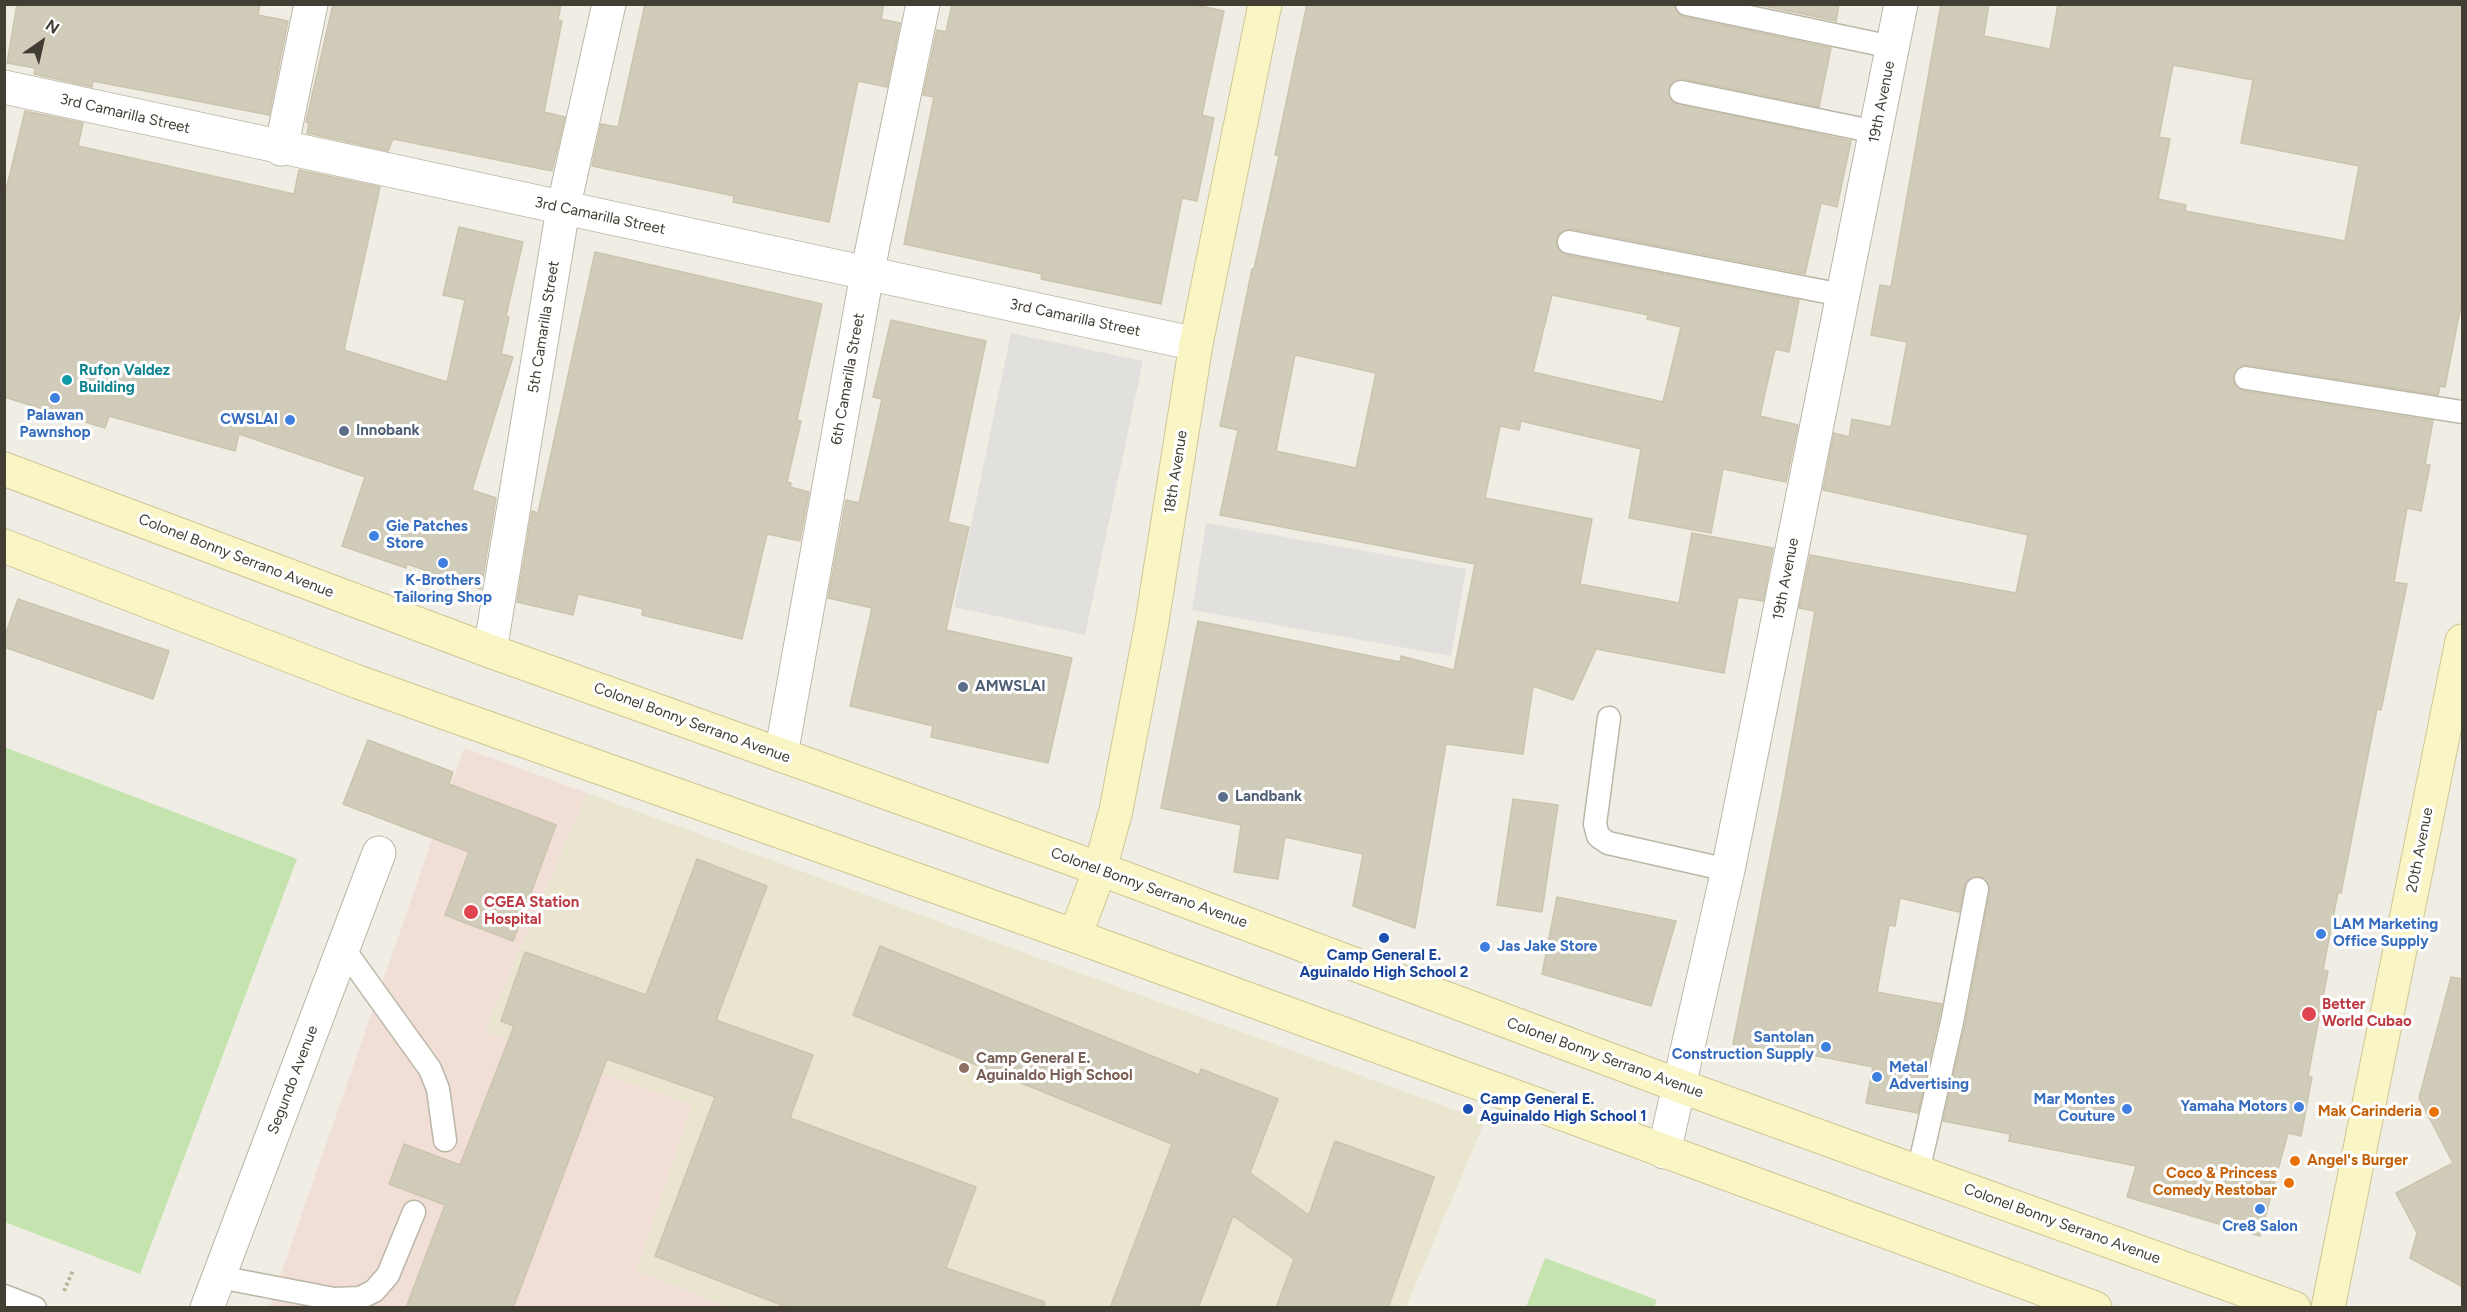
<!DOCTYPE html>
<style>
body{margin:0}
#map{position:relative;width:2467px;height:1312px;overflow:hidden;background:#f0eee4;font-family:Figtree,sans-serif}
canvas{display:block}
.frame{position:absolute;inset:0;border:6px solid #423e34;pointer-events:none}
.north{position:absolute;left:12px;top:12px;width:60px;height:60px;-webkit-text-stroke:4px #fff;paint-order:stroke;rotate:34deg;font-size:16px;font-weight:700;line-height:24px;text-align:center;color:#423e34}
.north::after{content:'';display:block;margin:auto;width:21px;height:27px;background:#423e34;clip-path:polygon(50% 0,100% 100%,50% 72%,0 100%)}
</style>
<div id="map">
<canvas width="2467" height="1312"></canvas>
<div class="frame"></div>
<div class="north">N</div>
</div>
<script>
const context = document.querySelector('canvas').getContext('2d');
context.lineJoin = 'round';
function fillPath(path, color) {
  context.fillStyle = color;
  context.fill(path, 'evenodd');
}
function poly(rows) {
  const path = new Path2D();
  for (const r of rows) {
    path.moveTo(r[0], r[1]);
    for (let i = 2; i < r.length; i += 2) path.lineTo(r[i], r[i + 1]);
  }
  return path;
}
function trace(path, color, width, dash) {
  context.strokeStyle = color;
  context.lineWidth = width;
  context.lineCap = dash ? 'butt' : 'round';
  context.setLineDash(dash || []);
  context.stroke(path);
}
function label(font, color, halo, rows, align = 'center') {
  context.font = font + ' Figtree,sans-serif';
  context.lineWidth = 6;
  context.setLineDash([]);
  context.textBaseline = 'middle';
  context.strokeStyle = halo;
  context.fillStyle = color;
  for (const [text, x, y, turn = 0] of rows) {
    context.save();
    context.translate(x, y);
    context.rotate((+turn || 0) * Math.PI / 180);
    context.textAlign = isNaN(turn) ? turn : align;
    if (halo) context.strokeText(text, 0, 0);
    context.fillText(text, 0, 0);
    context.restore();
  }
}
const education = poly([
 [587,793,1485,1121,1406,1307,728,1307,637,1271,485,1032]
]);
const medical = poly([
 [464,748,587,793,485,1031,692,1105,637,1271,728,1307,269,1308]
]);
const green = poly([
 [4,747,297,859,140,1274,5,1222],
 [1545,1258,1657,1300,1654,1307,1526,1307]
]);
const parking = poly([
 [1011,333,1143,361,1085,635,954,607],
 [1206,523,1466,569,1451,656,1192,610]
]);
const building = poly([
 [17,4,260,4,258,15,288,21,269,115,93,81,92,87,34,74,35,68,7,63,17,4],
 [333,4,561,4,558,20,562,21,544,112,565,117,552,171,393,139,388,151,307,133,309,123,306,122,333,4],
 [645,4,884,4,881,19,900,23,887,87,858,81,829,222,733,202,734,196,592,166,601,124,618,127,645,4],
 [952,4,1191,4,1224,11,1202,115,1214,118,1197,201,1182,198,1161,304,1041,279,1042,274,904,244,934,97,923,95,937,30,946,32,952,4],
 [1307,4,1674,4,1678,14,1684,17,1831,48,1819,107,1683,79,1676,79,1668,89,1673,102,1851,141,1837,207,1821,203,1805,274,1572,229,1558,234,1557,247,1566,255,1799,300,1789,352,1775,349,1760,416,1798,425,1786,482,1723,469,1711,533,1629,518,1641,449,1521,421,1519,430,1500,426,1485,498,1592,519,1580,584,1679,603,1692,533,1773,548,1763,601,1738,597,1724,673,1596,649,1573,700,1533,686,1523,754,1446,744,1415,928,1353,906,1363,854,1285,837,1278,879,1234,872,1241,825,1161,808,1198,621,1400,662,1401,656,1454,670,1475,564,1220,515,1238,430,1220,426,1252,269,1254,269,1279,156,1275,155,1307,4],
 [1552,295,1648,315,1647,319,1681,327,1663,402,1533,372,1552,295],
 [1295,355,1376,373,1356,468,1276,451,1295,355],
 [1755,4,1839,4,1836,21,1755,4],
 [1941,4,1989,4,1984,36,2050,49,2058,4,2463,4,2463,295,2445,387,2440,386,2438,395,2248,365,2241,366,2233,375,2234,383,2244,391,2433,421,2425,464,2430,465,2421,511,2407,508,2394,582,2407,584,2381,710,2377,709,2341,893,2338,892,2323,970,2328,971,2308,1076,2312,1077,2301,1136,2288,1133,2260,1236,2127,1197,2136,1166,2009,1141,2010,1134,1943,1121,1965,1025,1990,891,1989,884,1980,876,1966,881,1959,912,1900,898,1895,926,1889,925,1877,992,1942,1004,1918,1113,1866,1103,1873,1067,1781,1049,1781,1053,1733,1044,1781,801,1815,611,1799,608,1810,555,2016,593,2028,535,1823,490,1834,433,1849,437,1852,419,1891,427,1907,342,1871,335,1880,285,1891,287,1941,4],
 [2173,65,2253,80,2241,143,2359,166,2345,241,2185,211,2186,205,2158,199,2170,139,2159,137,2173,65],
 [25,111,83,123,78,146,294,194,299,170,380,187,344,350,447,382,465,300,443,295,459,227,523,242,506,316,509,317,501,354,513,357,472,490,496,498,481,589,407,564,406,568,342,546,365,477,239,434,235,451,109,416,105,428,4,397,4,198,25,111],
 [595,252,822,304,797,420,801,421,787,482,791,483,790,487,809,492,800,541,767,534,742,639,642,615,643,609,578,594,573,615,517,602,532,511,538,513,595,252],
 [891,320,986,341,948,522,969,527,946,630,1072,658,1048,763,931,737,933,726,850,706,872,608,828,598,846,500,859,503,882,399,873,397,891,320],
 [18,599,169,651,153,699,4,647,4,638,18,599],
 [368,740,453,772,449,784,556,825,513,941,445,915,469,852,343,804,368,740],
 [1513,799,1558,805,1542,912,1497,905,1513,799],
 [697,859,767,886,716,1020,813,1055,790,1118,976,1187,946,1268,1045,1302,1044,1308,789,1308,655,1256,715,1097,607,1059,513,1308,406,1308,445,1205,389,1184,404,1144,460,1165,514,1026,501,1021,525,952,646,995,697,859],
 [1557,897,1676,921,1651,1006,1542,974,1557,897],
 [880,946,1199,1075,1201,1069,1278,1099,1250,1173,1309,1215,1335,1141,1434,1177,1388,1308,1276,1308,1294,1259,1233,1216,1198,1308,1110,1308,1172,1144,853,1015,880,946],
 [2451,977,2463,979,2463,1287,2410,1258,2417,1233,2396,1193,2453,1163,2419,1098,2451,977]
]);
const path = poly([
 [64,1291,73,1270]
]);
const lane = poly([
 [1687,4,1892,47],
 [1681,92,1876,132],
 [1569,242,1842,295],
 [2246,378,2462,412],
 [1609,718,1595,824,1598,836,1608,843,1728,870],
 [343,948,430,1069,438,1089,445,1140],
 [1918,1172,1952,1022,1977,889],
 [219,1277,334,1299,360,1298,374,1291,388,1275,414,1212],
 [4,1296,35,1308]
]);
const street = poly([
 [4,87,1196,344],
 [281,149,311,4],
 [490,651,563,209,609,4],
 [781,755,867,274,923,4],
 [1664,1152,1728,870,1901,4],
 [207,1308,379,853]
]);
const secondary = poly([
 [4,469,490,651,1100,869,1680,1086,2294,1308],
 [4,546,358,682,1075,936,2095,1308],
 [1075,936,1100,869,1116,810,1151,628,1196,344,1265,4],
 [2328,1308,2462,641]
]);
const markers = [
 [67,380,6,"#0f9aa8"],
 [55,398,6,"#3f7fe0"],
 [290,420,6,"#3f7fe0"],
 [344,431,6,"#5c6f8a"],
 [374,536,6,"#3f7fe0"],
 [443,563,6,"#3f7fe0"],
 [963,687,6,"#5c6f8a"],
 [1223,797,6,"#5c6f8a"],
 [471,912,8,"#e0444e"],
 [2321,934,6,"#3f7fe0"],
 [1384,938,6,"#1a4fb4"],
 [1485,947,6,"#3f7fe0"],
 [2309,1014,8,"#e0444e"],
 [1826,1047,6,"#3f7fe0"],
 [964,1068,6,"#8d6e63"],
 [1877,1077,6,"#3f7fe0"],
 [2299,1107,6,"#3f7fe0"],
 [1468,1109,6,"#1a4fb4"],
 [2127,1109,6,"#3f7fe0"],
 [2434,1112,6,"#e8710a"],
 [2295,1161,6,"#e8710a"],
 [2289,1183,6,"#e8710a"],
 [2260,1209,6,"#3f7fe0"]
];
const streetNames = [
 ["19th Avenue",1882,102,-79],
 ["3rd Camarilla Street",125,114,13],
 ["3rd Camarilla Street",600,216,12],
 ["3rd Camarilla Street",1075,318,12],
 ["5th Camarilla Street",544,327,-81],
 ["6th Camarilla Street",848,379,-80],
 ["18th Avenue",1176,472,-81],
 ["Colonel Bonny Serrano Avenue",236,556,21],
 ["19th Avenue",1786,579,-79],
 ["Colonel Bonny Serrano Avenue",692,723,20],
 ["20th Avenue",2420,850,-79],
 ["Colonel Bonny Serrano Avenue",1149,888,20],
 ["Colonel Bonny Serrano Avenue",1605,1058,20],
 ["Segundo Avenue",293,1080,-69],
 ["Colonel Bonny Serrano Avenue",2062,1224,20]
];
const cultureNames = [
 ["Rufon Valdez",79,371],
 ["Building",79,388]
];
const shopNames = [
 ["Palawan",55,416,"center"],
 ["Pawnshop",55,433,"center"],
 ["CWSLAI",278,420],
 ["Gie Patches",386,527,"left"],
 ["Store",386,544,"left"],
 ["K-Brothers",443,581,"center"],
 ["Tailoring Shop",443,598,"center"],
 ["LAM Marketing",2333,925,"left"],
 ["Office Supply",2333,942,"left"],
 ["Jas Jake Store",1497,947,"left"],
 ["Santolan",1814,1038],
 ["Construction Supply",1814,1055],
 ["Metal",1889,1068,"left"],
 ["Advertising",1889,1085,"left"],
 ["Mar Montes",2115,1100],
 ["Couture",2115,1117],
 ["Yamaha Motors",2287,1107],
 ["Cre8 Salon",2260,1227,"center"]
];
const serviceNames = [
 ["Innobank",356,431],
 ["AMWSLAI",975,687],
 ["Landbank",1235,797]
];
const healthNames = [
 ["CGEA Station",484,903],
 ["Hospital",484,920],
 ["Better",2322,1005],
 ["World Cubao",2322,1022]
];
const transitNames = [
 ["Camp General E.",1384,956],
 ["Aguinaldo High School 2",1384,973],
 ["Camp General E.",1480,1100,"left"],
 ["Aguinaldo High School 1",1480,1117,"left"]
];
const educationNames = [
 ["Camp General E.",976,1059],
 ["Aguinaldo High School",976,1076]
];
const foodNames = [
 ["Mak Carinderia",2422,1112],
 ["Angel's Burger",2307,1161,"left"],
 ["Coco & Princess",2277,1174],
 ["Comedy Restobar",2277,1191]
];
fillPath(education, '#e9e5ce');
fillPath(medical, '#f1ded7');
fillPath(green, '#c4e3af');
fillPath(parking, '#e1e0dc');
fillPath(building, '#d1cbba');
trace(building, '#cbc4ae', 1.5);
trace(lane, '#bbb7a7', 25);
trace(street, '#bbb7a7', 35);
trace(secondary, '#cec696', 35);
trace(path, '#bcb499', 4, [3, 3]);
trace(lane, '#fff', 22);
trace(street, '#fff', 33);
trace(secondary, '#faf5c4', 33);
for (const [x, y, r, color] of markers) {
  const dot = new Path2D();
  dot.arc(x, y, r, 0, 2 * Math.PI);
  context.fillStyle = color;
  context.fill(dot);
  trace(dot, '#fff', 2);
}
label('15px', '#423e34', '#fff', streetNames);
label('bold 15px', '#0d838f', '#fff', cultureNames, 'left');
label('bold 15px', '#366cbe', '#fff', shopNames, 'right');
label('bold 15px', '#4e5e75', '#fff', serviceNames, 'left');
label('bold 15px', '#be3a42', '#fff', healthNames, 'left');
label('bold 15px', '#164399', '#fff', transitNames);
label('bold 15px', '#785e54', '#fff', educationNames, 'left');
label('bold 15px', '#c56008', '#fff', foodNames, 'right');
</script>
